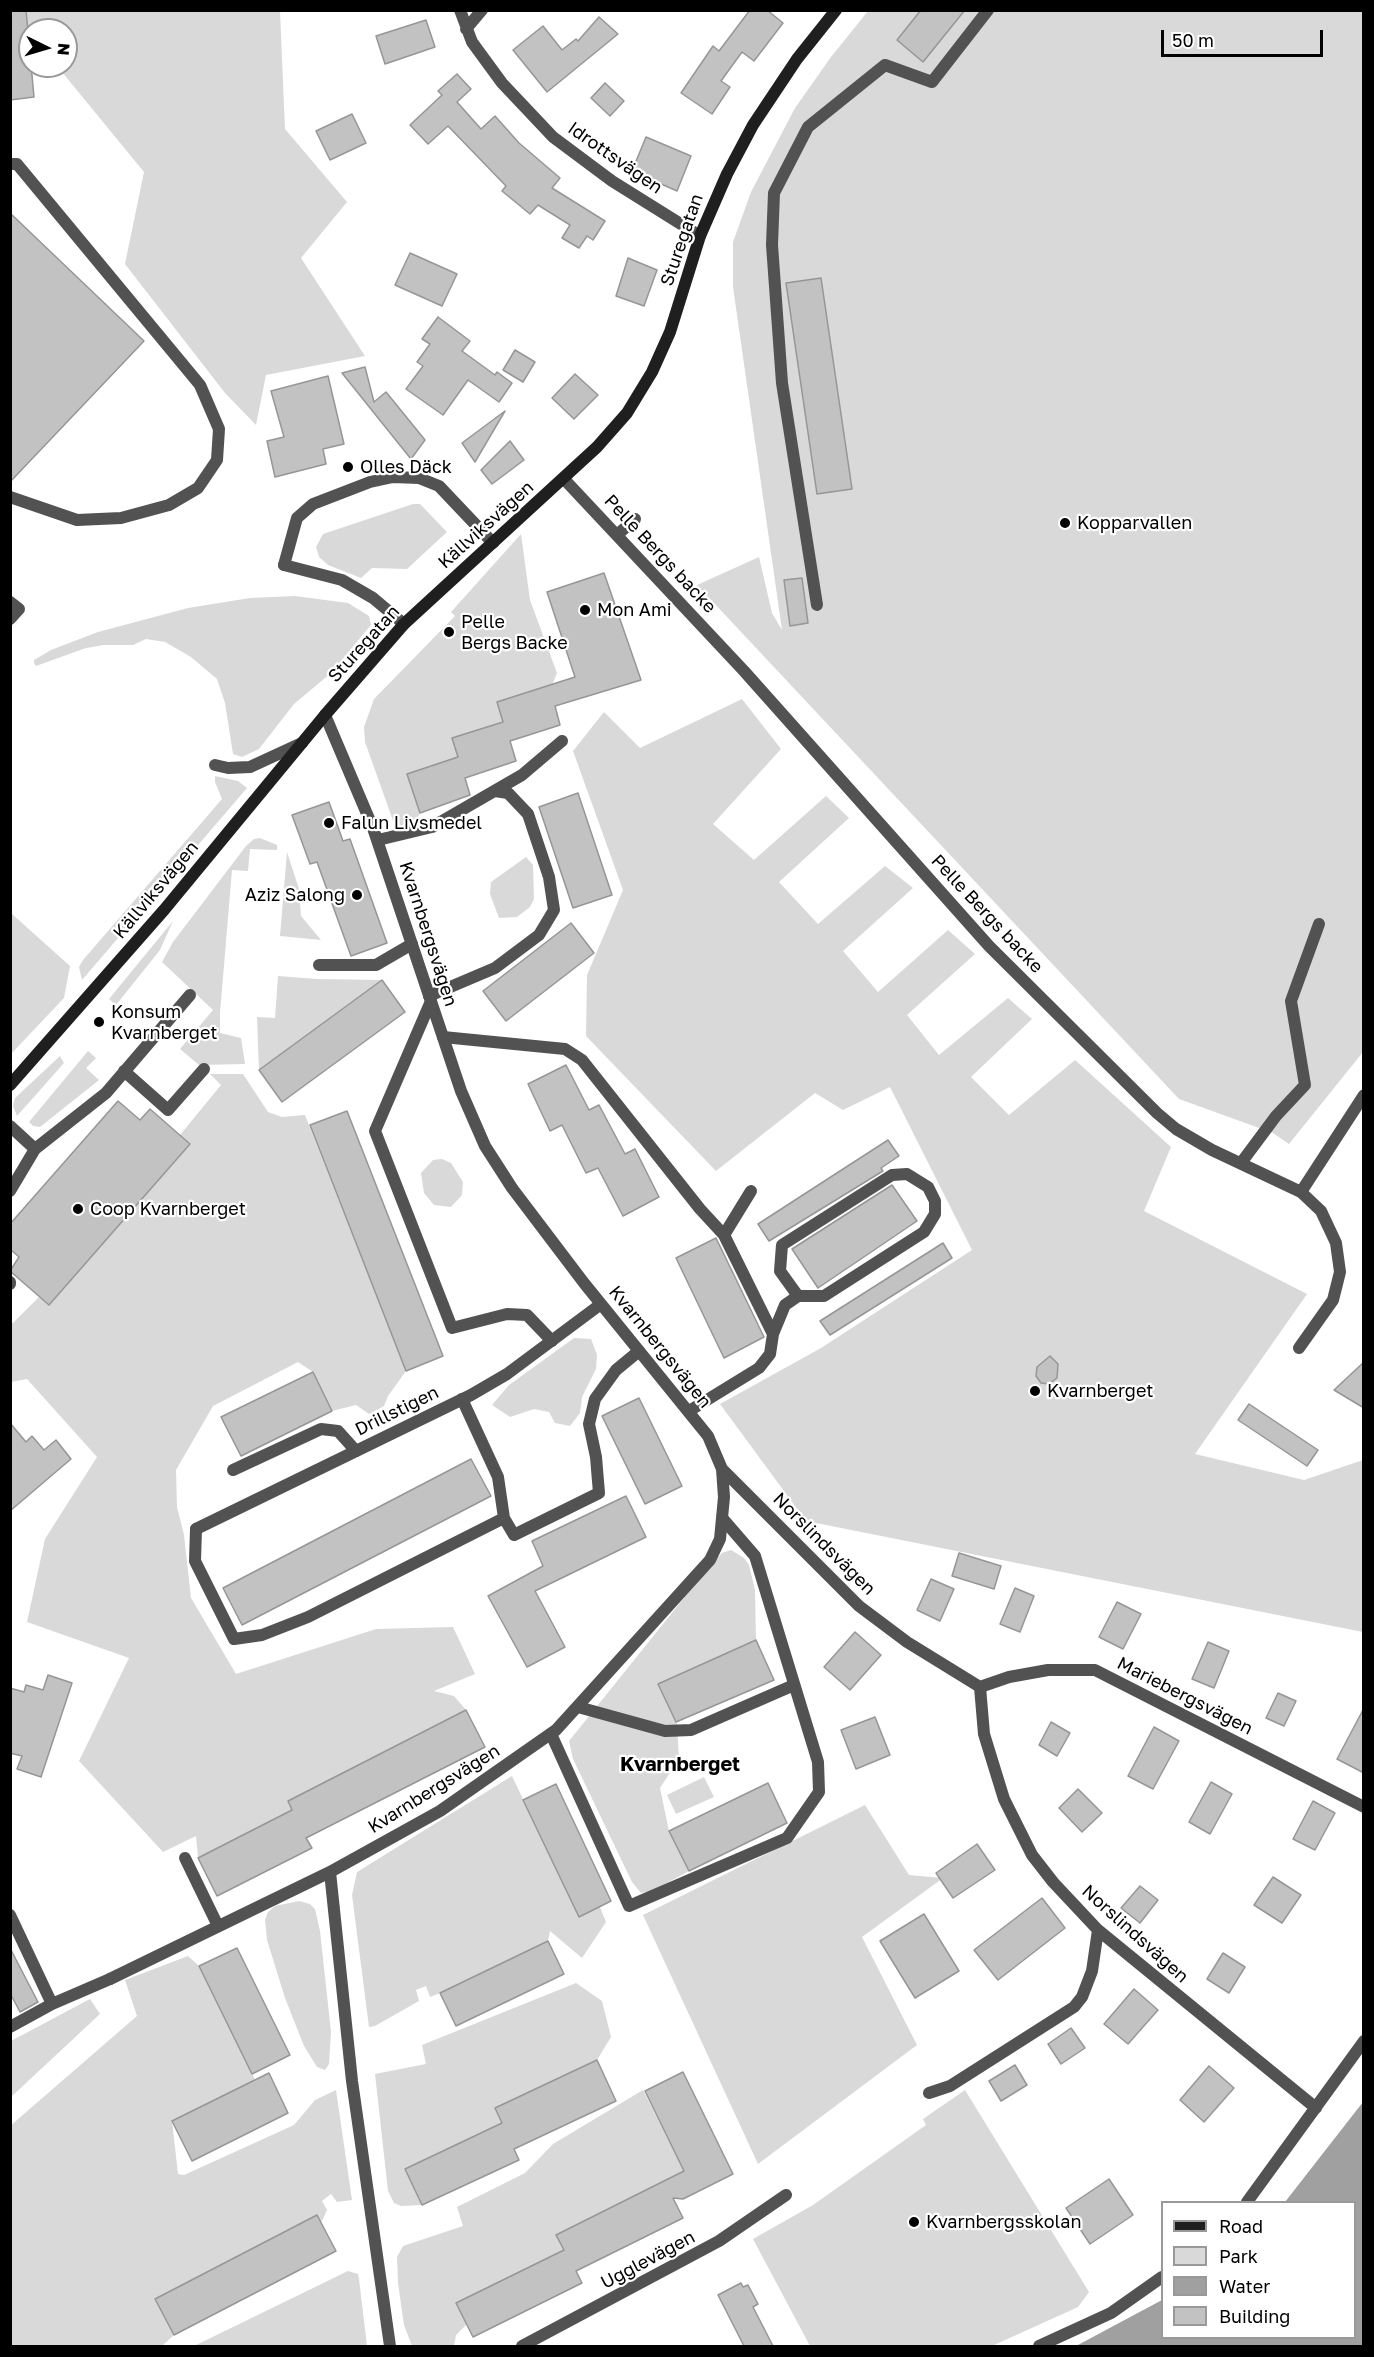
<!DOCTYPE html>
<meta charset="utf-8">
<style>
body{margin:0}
#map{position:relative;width:1374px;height:2357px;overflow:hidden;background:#fff;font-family:"Golos Text",sans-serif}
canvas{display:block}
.frame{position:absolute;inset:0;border:12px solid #000;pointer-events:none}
.legend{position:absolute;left:1161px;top:2201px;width:195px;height:138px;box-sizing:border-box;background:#fff;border:2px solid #999;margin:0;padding:8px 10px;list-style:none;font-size:18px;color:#000}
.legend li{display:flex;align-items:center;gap:12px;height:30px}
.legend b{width:30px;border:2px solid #999}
.north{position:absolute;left:18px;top:18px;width:60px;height:60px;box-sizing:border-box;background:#fff;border:2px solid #999;border-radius:50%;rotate:95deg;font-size:16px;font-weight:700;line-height:24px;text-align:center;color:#000}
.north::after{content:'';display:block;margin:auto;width:21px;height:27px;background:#000;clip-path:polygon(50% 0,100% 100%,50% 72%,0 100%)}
.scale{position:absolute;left:1161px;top:30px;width:162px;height:27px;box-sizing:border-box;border:3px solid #000;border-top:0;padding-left:8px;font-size:18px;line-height:21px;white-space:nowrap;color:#000;-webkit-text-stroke:4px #fff;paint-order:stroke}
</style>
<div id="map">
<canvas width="1374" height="2357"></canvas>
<div class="frame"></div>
<ul class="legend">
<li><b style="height:8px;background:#1f1f1f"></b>Road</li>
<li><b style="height:16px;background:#d9d9d9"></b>Park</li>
<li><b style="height:16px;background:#a0a0a0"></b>Water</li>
<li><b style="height:16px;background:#c2c2c2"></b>Building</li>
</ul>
<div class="north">N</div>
<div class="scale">50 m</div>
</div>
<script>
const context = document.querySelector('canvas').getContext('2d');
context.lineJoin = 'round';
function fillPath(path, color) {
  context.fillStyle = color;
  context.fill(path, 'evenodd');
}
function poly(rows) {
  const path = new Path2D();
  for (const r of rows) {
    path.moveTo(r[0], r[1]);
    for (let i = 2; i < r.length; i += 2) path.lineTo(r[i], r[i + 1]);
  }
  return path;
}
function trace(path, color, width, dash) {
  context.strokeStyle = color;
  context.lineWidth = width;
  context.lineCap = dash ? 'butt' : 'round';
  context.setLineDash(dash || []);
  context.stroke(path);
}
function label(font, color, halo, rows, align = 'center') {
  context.font = font + ' "Golos Text",sans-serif';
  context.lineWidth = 4.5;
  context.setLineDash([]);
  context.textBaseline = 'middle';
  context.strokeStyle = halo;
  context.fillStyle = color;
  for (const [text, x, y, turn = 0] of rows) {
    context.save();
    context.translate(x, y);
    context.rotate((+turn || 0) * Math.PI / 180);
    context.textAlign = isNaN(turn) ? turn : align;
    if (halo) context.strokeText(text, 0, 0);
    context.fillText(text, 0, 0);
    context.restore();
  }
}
const green = poly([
 [11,11,280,11,285,129,347,202,301,258,365,356,266,375,256,425,225,393,125,264,144,172,57,66,66,66,66,30,30,30,30,33],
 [868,11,1363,11,1363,1052,1289,1144,1273,1133,1179,1099,697,585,759,557,772,613,782,630,733,287,733,242,751,192,795,108,831,57],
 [413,504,420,504,447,532,407,569,372,568,361,578,328,565,319,557,316,547,323,534],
 [521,534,530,600,557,673,550,690,548,686,497,702,503,722,453,738,458,757,408,774,420,813,413,826,396,829,365,742,364,727,374,699,455,616,451,612],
 [295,596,348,603,369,616,371,625,331,673,294,704,259,749,242,757,233,754,225,703,217,679,191,657,165,642,146,639,133,645,104,645,86,648,36,666,34,663,34,660,51,650,98,632,188,608,250,598],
 [742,699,781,749,713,824,754,860,826,796,849,818,779,882,818,924,885,866,913,888,843,951,878,992,948,930,975,954,907,1015,939,1055,1008,998,1032,1019,971,1077,1009,1115,1075,1060,1171,1147,1144,1211,1307,1294,1195,1454,1304,1480,1363,1460,1363,1632,806,1521,720,1404,821,1348,972,1250,890,1087,843,1110,815,1093,716,1171,586,1036,587,975,623,890,573,751,604,712,640,748],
 [215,776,238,781,247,788,82,980,79,967,83,960,222,799,215,782],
 [260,838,277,845,277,850,250,849,248,871,232,870,220,1013,220,1033,241,1038,245,1064,199,1065,180,1049,213,1010,162,962,173,942,246,846,254,839],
 [287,852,299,889,301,916,321,940,280,936],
 [526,857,533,865,534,899,530,907,517,917,499,918,490,894,491,882],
 [12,914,70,966,64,998,11,1054],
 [173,921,160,950,116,1005,109,999],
 [278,976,317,979,382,980,259,1070,257,1017,275,1018],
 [88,1051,96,1058,86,1068,99,1080,40,1127,33,1126,29,1122],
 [60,1056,64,1063,17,1116,13,1106,15,1098],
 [210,1074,243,1074,268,1112,282,1117,305,1115,406,1371,388,1396,384,1406,369,1414,356,1405,332,1411,313,1372,298,1362,213,1406,176,1470,177,1507,184,1535,191,1598,236,1674,376,1629,453,1627,475,1674,434,1691,454,1696,466,1710,288,1801,292,1810,198,1858,196,1836,163,1852,79,1761,129,1658,27,1622,45,1539,97,1457,27,1379,11,1382,10,1321,13,1323,39,1297,49,1305,190,1144,180,1135,221,1085],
 [433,1160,442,1159,451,1163,463,1182,462,1195,451,1207,434,1205,424,1193,421,1173],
 [574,1338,591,1339,597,1355,596,1369,582,1397,580,1413,570,1426,555,1423,549,1412,534,1409,510,1417,492,1405,509,1385],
 [731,1550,744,1558,749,1565,755,1590,756,1640,659,1684,677,1724,679,1759,660,1788,669,1831,689,1871,652,1891,641,1893,632,1882,573,1759,569,1741,704,1573,722,1553],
 [512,1776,579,1917,600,1907,606,1922,582,1958,550,1931,548,1941,440,1993,430,1997,426,1986,416,1990,419,2001,375,2026,369,2027,352,1895,357,1872],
 [704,1777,714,1797,676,1814,667,1795],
 [865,1805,909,1875,943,1878,862,1937,917,2045,758,2164,643,1915],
 [299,1901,310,1904,315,1909,320,1931,331,2032,329,2064,325,2070,317,2067,304,2046,285,1998,267,1940,265,1920,268,1912,275,1906],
 [188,1956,199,1966,255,2080,172,2121,178,2174,184,2175,294,2125,315,2100,336,2090,352,2200,337,2202,331,2194,322,2201,327,2210,321,2223,317,2216,156,2300,174,2335,162,2346,11,2346,10,2126,137,2016,125,1980],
 [576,1983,602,2001,611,2037,597,2060,495,2108,502,2124,405,2169,422,2205,401,2206,394,2203,388,2191,375,2074,426,2064,422,2045],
 [90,1999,100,2014,11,2097,11,2041],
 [643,2090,684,2171,557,2235,564,2250,456,2303,467,2324,456,2335,454,2346,412,2346,404,2325,398,2283,397,2257,403,2246,463,2226,457,2207,525,2173,553,2144],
 [965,2090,1089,2292,1078,2307,992,2346,810,2346,753,2239,813,2205,926,2125,923,2119],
 [348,2271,358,2274,359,2279,367,2346,194,2346]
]);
const water = poly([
 [1363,2102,1363,2346,1076,2346,1162,2300,1162,2338,1354,2338,1354,2202,1285,2202]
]);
const building = poly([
 [10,10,26,10,34,97,10,100,10,10],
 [750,10,767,10,783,23,754,61,742,52,721,81,730,87,712,114,681,93,713,46,719,51,750,10],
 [921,10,965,10,923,62,897,40,921,10],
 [599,17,618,34,547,92,513,50,543,26,562,50,576,39,578,41,599,17],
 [426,20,435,47,385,64,376,36,426,20],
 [457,74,471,89,457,102,481,129,495,116,519,143,560,178,552,188,605,221,593,240,587,236,579,248,562,238,570,225,538,205,530,214,502,191,506,186,448,126,428,144,410,125,442,95,438,91,457,74],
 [605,83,624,101,610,116,591,98,605,83],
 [352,114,366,143,330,160,316,131,352,114],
 [646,137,691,156,677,191,632,171,646,137],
 [10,213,144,341,10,482,10,213],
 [410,253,457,274,442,306,395,285,410,253],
 [628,258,657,270,644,306,616,296,628,258],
 [821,278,852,489,817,494,786,283,821,278],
 [438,317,470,341,462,351,495,375,497,372,512,383,499,402,468,380,443,415,406,389,423,366,417,362,430,344,422,339,438,317],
 [515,350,535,362,523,382,503,370,515,350],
 [365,367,374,402,386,392,425,440,411,459,342,373,365,367],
 [575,374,598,395,574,419,552,398,575,374],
 [328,376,344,444,323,449,326,464,275,477,267,441,284,437,271,391,328,376],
 [505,411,475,462,462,443,505,411],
 [510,441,524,460,492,484,481,470,510,441],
 [604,573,641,680,555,706,560,725,510,741,516,761,465,778,470,795,420,813,407,774,458,757,452,738,503,722,497,702,575,677,547,592,604,573],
 [802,578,808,623,790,626,784,580,802,578],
 [578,793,612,895,573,908,539,807,578,793],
 [329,802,343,841,350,839,387,943,351,956,317,862,310,864,292,815,329,802],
 [571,923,594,953,506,1021,483,991,571,923],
 [382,980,405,1012,282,1102,259,1070,382,980],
 [566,1065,589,1110,599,1105,625,1154,635,1149,659,1197,623,1216,598,1168,586,1173,562,1125,550,1131,528,1084,566,1065],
 [118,1101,140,1120,150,1109,190,1144,49,1305,10,1271,19,1257,10,1249,10,1224,118,1101],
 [347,1111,443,1356,406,1371,310,1125,347,1111],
 [888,1140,899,1156,881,1168,883,1171,769,1241,758,1224,888,1140],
 [892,1185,917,1221,818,1288,792,1249,892,1185],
 [716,1238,764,1337,724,1358,676,1258,716,1238],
 [943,1243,952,1258,830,1335,820,1321,943,1243],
 [1050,1356,1058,1364,1057,1378,1049,1384,1041,1383,1036,1376,1037,1367,1050,1356],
 [1364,1362,1364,1408,1334,1390,1364,1362],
 [313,1372,332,1411,241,1456,221,1417,313,1372],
 [639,1398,682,1486,645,1504,602,1416,639,1398],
 [1249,1404,1318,1450,1307,1466,1238,1420,1249,1404],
 [10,1423,26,1442,32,1436,44,1450,56,1440,71,1459,10,1511,10,1423],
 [471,1459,491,1496,242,1625,223,1588,471,1459],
 [626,1496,646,1537,535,1591,565,1647,527,1667,488,1596,543,1566,532,1541,626,1496],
 [959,1553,1001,1566,994,1589,952,1576,959,1553],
 [931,1579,954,1589,940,1621,917,1610,931,1579],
 [1015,1588,1034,1596,1020,1632,1000,1624,1015,1588],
 [1117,1602,1141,1614,1123,1649,1099,1637,1117,1602],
 [855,1632,881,1655,850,1690,824,1667,855,1632],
 [756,1640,774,1680,676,1722,658,1684,756,1640],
 [1208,1642,1229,1651,1214,1688,1192,1679,1208,1642],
 [48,1675,72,1683,41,1777,17,1769,22,1756,10,1753,10,1688,24,1692,26,1685,43,1690,48,1675],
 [1278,1693,1296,1701,1284,1726,1266,1718,1278,1693],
 [1364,1708,1364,1773,1337,1759,1364,1708],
 [466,1710,485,1747,306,1838,312,1848,217,1896,198,1858,292,1810,288,1801,466,1710],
 [875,1717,890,1755,856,1769,841,1730,875,1717],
 [1051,1722,1070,1733,1057,1756,1039,1745,1051,1722],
 [1154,1727,1179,1741,1153,1789,1128,1776,1154,1727],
 [1211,1782,1232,1794,1210,1834,1189,1822,1211,1782],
 [768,1783,787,1823,689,1871,669,1831,768,1783],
 [556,1784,611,1901,579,1917,523,1800,556,1784],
 [1078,1789,1102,1813,1082,1832,1059,1808,1078,1789],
 [1313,1801,1335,1813,1315,1850,1293,1839,1313,1801],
 [977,1844,995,1870,953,1898,936,1873,977,1844],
 [1273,1877,1301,1895,1282,1923,1254,1905,1273,1877],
 [1140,1886,1158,1900,1140,1923,1121,1908,1140,1886],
 [1042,1898,1065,1928,998,1980,974,1950,1042,1898],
 [924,1914,959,1971,915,1998,880,1941,924,1914],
 [548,1941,564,1974,456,2026,440,1993,548,1941],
 [10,1948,38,2002,20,2012,10,1993,10,1948],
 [237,1948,290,2055,252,2074,199,1966,237,1948],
 [1223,1953,1245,1967,1229,1993,1207,1979,1223,1953],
 [1134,1989,1158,2010,1128,2044,1104,2024,1134,1989],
 [1071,2028,1085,2048,1061,2064,1048,2044,1071,2028],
 [597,2060,616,2101,514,2149,519,2160,422,2205,405,2169,502,2123,495,2108,597,2060],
 [1015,2065,1027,2085,1001,2101,989,2081,1015,2065],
 [1209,2066,1234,2088,1204,2122,1180,2100,1209,2066],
 [683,2072,733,2174,683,2199,673,2198,683,2218,576,2271,582,2283,473,2337,456,2303,564,2250,556,2235,684,2171,645,2091,683,2072],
 [269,2073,288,2113,192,2161,172,2121,269,2073],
 [1109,2179,1133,2215,1090,2244,1066,2208,1109,2179],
 [317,2215,336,2251,174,2335,155,2299,317,2215],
 [741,2283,743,2287,748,2285,758,2304,753,2307,773,2346,744,2346,718,2295,741,2283]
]);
const lane = poly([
 [10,164,17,164,200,385,219,429,217,460,198,488,169,505,121,518,77,520,10,497],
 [617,535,635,519],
 [284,565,297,518,313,504,370,482,393,477,419,478,439,486,493,543],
 [10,602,19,609,10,619],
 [817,605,782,383,772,245,774,193,808,127,885,65,932,82,988,10],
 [215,765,228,768,250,767,302,743],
 [378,840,432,827,522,775,562,741],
 [319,965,376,965,412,944],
 [429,996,495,968,539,935,554,910,549,877,528,814,508,793,495,791],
 [431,1001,375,1131,452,1328,507,1314,527,1315,552,1341],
 [443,1037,565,1049,582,1060,700,1209,724,1235,773,1334,770,1354,759,1368,689,1411],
 [124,1071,168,1110,204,1069],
 [10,1126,35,1149,10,1191],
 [35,1149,106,1093,190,995],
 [1241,1163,1276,1116,1305,1085,1291,1001,1319,924],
 [1301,1192,1364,1095],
 [724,1235,751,1191],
 [10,1282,10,1284],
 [773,1334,785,1305,798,1296,824,1296,924,1232,935,1214,935,1201,928,1187,907,1174,892,1175,782,1245,780,1271,798,1296],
 [233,1470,321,1429,338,1431,356,1451],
 [504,1518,514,1535,599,1493,596,1457,589,1424,595,1399,616,1370,639,1351],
 [196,1529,195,1561,234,1639,262,1635,308,1617,504,1518,498,1477,462,1399],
 [578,1707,665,1731,691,1730,794,1685],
 [551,1734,629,1906,787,1838,819,1792,818,1762,755,1556,723,1519],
 [185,1858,218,1926],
 [10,1915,52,2004],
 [10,2027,52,2004,110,1979]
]);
const street = poly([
 [460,10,472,42,502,83,553,137,612,181,700,236],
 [466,29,482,10],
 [564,479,744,671,989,946,1157,1113,1176,1129,1212,1150,1301,1192,1321,1211,1336,1243,1340,1272,1333,1300,1299,1348],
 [284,565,342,580,373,598,404,624],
 [722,1469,859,1606,907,1642,980,1687,984,1734,1004,1799,1032,1855,1053,1882,1098,1930,1316,2108],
 [196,1529,471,1395,507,1374,601,1304],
 [980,1687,1009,1677,1048,1670,1095,1670,1364,1807],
 [330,1872,352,2081,390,2346],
 [110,1979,330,1872,440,1811,556,1730,710,1560,720,1539,724,1497,722,1469,708,1436,584,1283,512,1188,485,1146,461,1091,373,828,325,715],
 [929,2093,950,2086,1074,2007,1082,1997,1092,1971,1098,1930],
 [1247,2202,1364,2041],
 [522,2346,719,2241,786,2195],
 [1039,2346,1111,2313,1162,2277]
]);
const secondary = poly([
 [10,1085,164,910,325,715,404,624,597,447,627,413,652,372,670,332,700,236,727,174,753,125,797,59,836,10]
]);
const markers = [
 [348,467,6,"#000"],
 [1065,523,6,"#000"],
 [585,610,6,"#000"],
 [449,632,6,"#000"],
 [329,823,6,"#000"],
 [357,895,6,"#000"],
 [99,1022,6,"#000"],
 [78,1209,6,"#000"],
 [1035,1391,6,"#000"],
 [914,2222,6,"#000"]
];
const streetNames = [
 ["Idrottsvägen",615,158,35],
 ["Sturegatan",682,240,-71],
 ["Källviksvägen",486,525,-42],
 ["Pelle Bergs backe",660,554,47],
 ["Sturegatan",364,644,-48],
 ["Källviksvägen",156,890,-50],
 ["Pelle Bergs backe",987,914,47],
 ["Kvarnbergsvägen",428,934,72],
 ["Kvarnbergsvägen",660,1347,51],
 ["Drillstigen",397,1411,-26],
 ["Norslindsvägen",824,1544,45],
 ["Mariebergsvägen",1185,1696,27],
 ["Kvarnbergsvägen",434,1789,-32],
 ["Norslindsvägen",1135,1934,42],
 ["Ugglevägen",648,2260,-28]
];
const poiNames = [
 ["Olles Däck",360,467],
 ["Kopparvallen",1077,523],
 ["Mon Ami",597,610],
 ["Pelle",461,622],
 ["Bergs Backe",461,643],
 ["Falun Livsmedel",341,823],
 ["Aziz Salong",345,895,"right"],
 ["Konsum",111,1012],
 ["Kvarnberget",111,1033],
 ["Coop Kvarnberget",90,1209],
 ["Kvarnberget",1047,1391],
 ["Kvarnbergsskolan",926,2222]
];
const neighbourhoodNames = [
 ["Kvarnberget",680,1765]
];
fillPath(green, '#d9d9d9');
fillPath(water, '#a0a0a0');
fillPath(building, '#c2c2c2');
trace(building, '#969696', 1.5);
trace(lane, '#525252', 12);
trace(street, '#525252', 12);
trace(secondary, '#1f1f1f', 12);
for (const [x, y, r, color] of markers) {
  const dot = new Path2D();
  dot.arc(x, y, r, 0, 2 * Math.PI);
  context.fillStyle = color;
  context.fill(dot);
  trace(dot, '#fff', 2);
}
label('18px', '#000', '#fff', streetNames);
label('18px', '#000', '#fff', poiNames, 'left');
label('bold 20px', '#000', '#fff', neighbourhoodNames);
</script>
